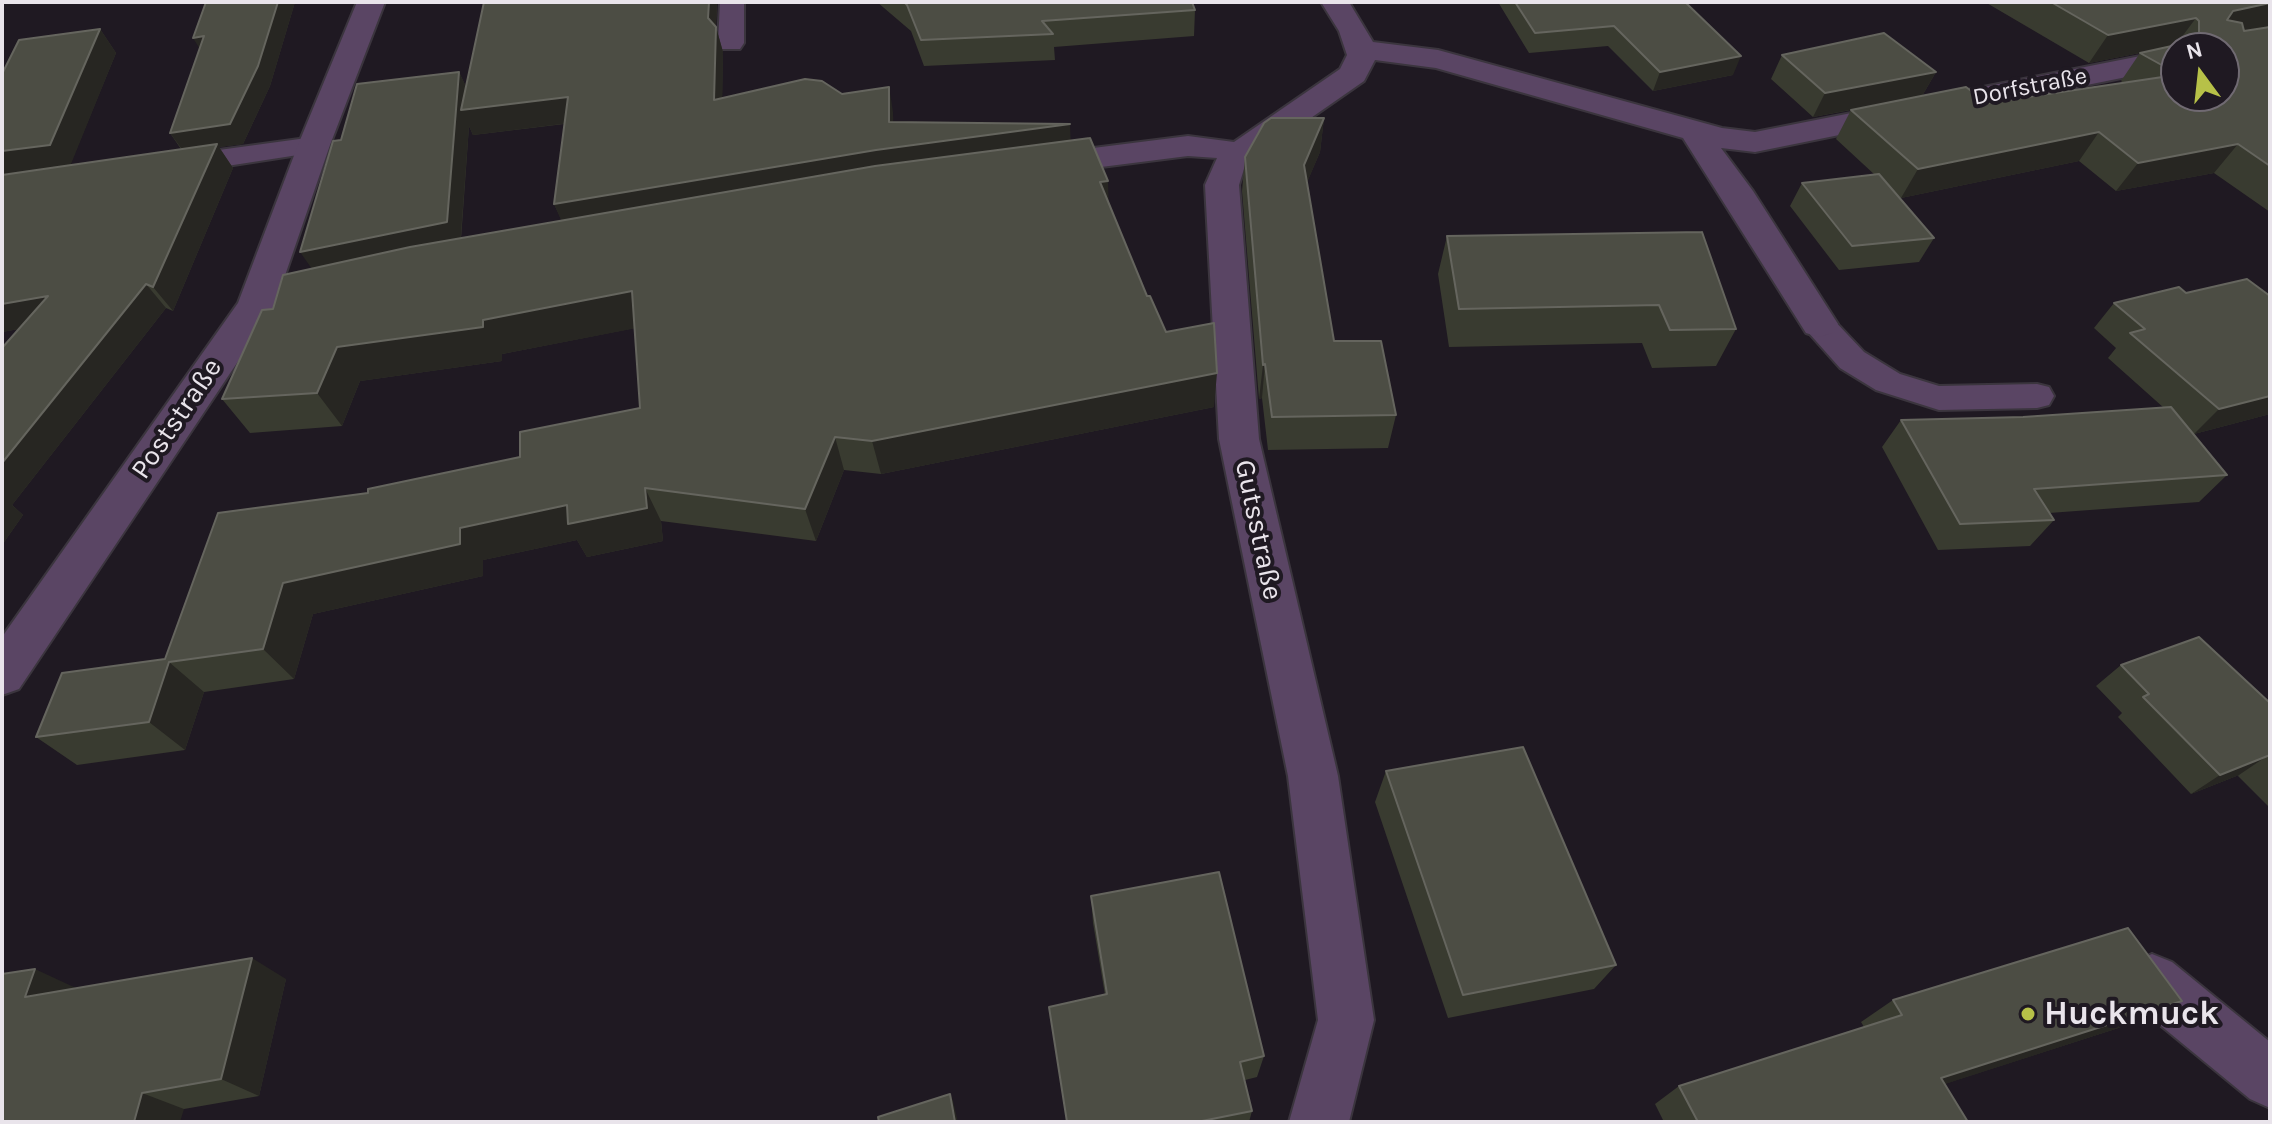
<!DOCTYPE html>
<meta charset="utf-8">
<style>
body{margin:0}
#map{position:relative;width:2272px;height:1124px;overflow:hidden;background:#1f1922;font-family:Karla,sans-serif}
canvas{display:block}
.frame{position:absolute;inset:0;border:4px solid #e9e4eb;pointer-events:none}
.north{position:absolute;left:2160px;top:32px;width:80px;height:80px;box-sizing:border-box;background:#1f1922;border:2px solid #706a72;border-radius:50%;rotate:345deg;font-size:22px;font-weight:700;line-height:32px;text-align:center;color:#e9e4eb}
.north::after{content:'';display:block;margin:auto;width:28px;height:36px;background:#b7c148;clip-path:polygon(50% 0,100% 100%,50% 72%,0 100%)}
</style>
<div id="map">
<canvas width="2272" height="1124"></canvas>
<div class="frame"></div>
<div class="north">N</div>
</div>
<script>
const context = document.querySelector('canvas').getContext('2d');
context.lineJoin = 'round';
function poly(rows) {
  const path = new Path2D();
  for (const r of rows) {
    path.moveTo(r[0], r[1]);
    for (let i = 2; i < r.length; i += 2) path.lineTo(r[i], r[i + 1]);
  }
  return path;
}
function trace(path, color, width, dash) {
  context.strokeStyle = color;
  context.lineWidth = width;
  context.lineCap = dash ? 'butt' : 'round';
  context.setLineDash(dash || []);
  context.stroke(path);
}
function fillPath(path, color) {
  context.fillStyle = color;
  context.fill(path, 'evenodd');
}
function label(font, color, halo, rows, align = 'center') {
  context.font = font + ' Karla,sans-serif';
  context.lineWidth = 8;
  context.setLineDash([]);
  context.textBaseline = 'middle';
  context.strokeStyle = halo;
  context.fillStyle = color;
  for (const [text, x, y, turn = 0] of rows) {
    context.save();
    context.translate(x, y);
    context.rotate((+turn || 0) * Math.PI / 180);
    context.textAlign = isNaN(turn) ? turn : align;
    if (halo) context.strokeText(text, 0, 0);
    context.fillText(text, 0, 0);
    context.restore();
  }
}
const service = poly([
 [720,2,744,2,744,43,740,49,722,49,718,43,720,2],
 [314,137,324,139,328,145,324,151,175,174,165,171,161,165,165,159,175,156,314,137],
 [1819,313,1830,316,1864,352,1900,374,1939,386,2037,384,2049,387,2054,396,2049,405,2037,408,1939,410,1876,390,1840,368,1808,332,1803,324,1808,316,1819,313]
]);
const minor = poly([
 [357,2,385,2,330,145,281,287,336,275,349,278,354,287,349,296,269,315,19,689,2,695,2,637,238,303,298,145,357,2],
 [1321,2,1349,2,1373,42,1438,50,1722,128,1755,132,2176,49,2176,67,1755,152,1721,148,1753,191,1838,324,1832,333,1819,337,1806,333,1683,138,1436,68,1375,60,1364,81,1262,152,1244,169,1239,185,1259,439,1338,776,1374,1020,1349,1122,1289,1122,1318,1020,1288,776,1219,439,1205,185,1217,158,1188,156,1038,175,1026,172,1021,165,1026,158,1038,155,1188,136,1234,142,1340,69,1347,55,1339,31,1321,2],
 [2152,954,2172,962,2270,1042,2270,1108,2250,1099,2132,1002,2124,982,2132,962,2152,954]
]);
const wall = poly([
 [206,2,295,2,270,86,243,144,219,147,233,168,173,311,166,308,12,505,23,515,2,545,2,348,19,329,2,332,2,74,100,29,116,53,70,165,181,149,170,133,200,49],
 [484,2,717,2,716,27,723,52,722,98,842,94,893,112,893,122,1070,140,1109,204,1147,296,1166,332,1214,407,881,474,844,470,816,541,661,521,663,541,587,557,577,540,483,560,483,576,313,614,294,679,204,692,185,750,77,765,36,737,165,659,368,493,520,457,640,408,635,328,502,354,502,361,360,381,342,426,250,433,222,399,273,309,312,269,341,140,459,72,466,87],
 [564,124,554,204,562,221,461,239,469,126,473,135],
 [877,2,1192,2,1195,10,1194,36,1054,47,1055,60,924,66,911,31],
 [1498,2,1685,2,1733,75,1653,91,1608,46,1529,53],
 [1985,2,2270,2,2270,212,2214,173,2116,191,2079,161,1901,198,1893,191,1934,238,1919,262,1839,270,1790,206,1802,183,1875,175,1836,139,1851,110,1813,117,1771,79,1782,55,1936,72,1922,96,1987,103,2123,83,2121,81,2140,53,2089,63],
 [2176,48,2224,96,2176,96],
 [1324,118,1320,152,1307,182,1334,341,1396,415,1388,448,1268,450,1262,398,1259,399,1242,191,1245,157],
 [1447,236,1736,329,1716,366,1652,368,1642,343,1449,347,1438,274],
 [2186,293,2270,296,2270,414,2194,434,2227,475,2199,502,2049,513,2054,520,2030,546,1938,550,1882,447,1901,420,2023,417,2164,408,2108,358,2116,348,2094,328,2114,303],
 [2121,665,2270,703,2270,808,2237,775,2239,775,2191,794,2118,717,2122,713,2096,686],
 [1386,771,1616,965,1594,989,1448,1018,1375,802],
 [1091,896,1264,1056,1257,1077,1245,1080,1252,1111,1249,1122,1067,1122,1105,995,1093,923],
 [286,979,259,1096,184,1109,2,1122,76,988],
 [1893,1000,2137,1022,1944,1084,1968,1122,1664,1122,1655,1104,1679,1086,1864,1027,1861,1022]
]);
const shadedWall = poly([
 [278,2,295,2,270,86,243,144,219,147,233,168,173,311,153,287,184,152,170,133],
 [709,2,717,2,715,43,708,18],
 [2270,3,2270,26,2212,39,2233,11],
 [2196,18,2175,46,2089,63,2108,35],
 [716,27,723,52,722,125,714,100],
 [100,29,116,53,69,169,2,178,2,151],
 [204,36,205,57,193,38],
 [1741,56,1733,75,1653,91,1660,72],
 [459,72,471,97,568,97,578,122,473,135,469,126,460,247,317,276,300,252],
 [1936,72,1922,96,1813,117,1825,93],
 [889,87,893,112,894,147,889,122],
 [1324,118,1320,152,1300,199,1304,165],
 [1070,124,1071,149,565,229,554,204,876,150],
 [2099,132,2079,161,1901,198,1918,169],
 [2238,144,2214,173,2116,191,2138,163],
 [1108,181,1109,215,1100,182],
 [146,284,166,308,12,505,23,515,2,545,2,463],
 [632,291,647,326,502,354,502,361,360,381,342,426,317,393,337,347],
 [48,296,70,320,2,332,2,304],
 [1265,364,1262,398,1259,399,1263,365],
 [1217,373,1214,407,881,474,872,441],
 [2270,396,2270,414,2194,434,2219,409],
 [835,437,844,470,816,541,805,509],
 [645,488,661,521,663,541,587,557,577,540,483,560,483,576,313,614,294,679,263,649,283,583,460,528],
 [169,662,204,692,185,750,149,722],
 [2267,756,2239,775,2191,794,2220,775],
 [252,958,286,979,259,1096,221,1079],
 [35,969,78,989,25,997],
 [2182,1001,2137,1022,1905,1097,1941,1078],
 [142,1093,184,1109,180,1122,134,1122],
 [950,1094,953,1101,958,1122,955,1122]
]);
const building = poly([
 [206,2,278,2,258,66,230,124,170,133,204,36,193,38,206,2],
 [484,2,709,2,708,18,716,27,714,100,805,79,822,81,842,94,889,87,889,122,1070,124,876,150,554,204,568,97,461,110,484,2],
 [904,2,1192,2,1195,10,1042,21,1053,34,921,40,907,5,904,2],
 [1515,2,1685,2,1741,56,1660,72,1614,26,1535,33,1515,2],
 [2051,2,2270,2,2270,3,2233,11,2227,20,2242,23,2244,31,2270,27,2270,166,2238,144,2138,163,2099,132,1918,169,1851,110,1966,87,1987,103,2176,75,2176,96,2224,96,2224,48,2176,48,2176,73,2140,53,2199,40,2199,21,2196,18,2108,35,2051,2],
 [100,29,50,145,2,151,2,74,19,40,100,29],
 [1884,33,1936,72,1825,93,1782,55,1884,33],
 [459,72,447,222,300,252,333,141,341,140,357,84,459,72],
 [1271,118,1324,118,1304,165,1334,341,1381,341,1396,415,1272,417,1265,364,1263,365,1245,157,1264,123,1271,118],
 [1090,138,1108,181,1100,182,1147,296,1150,296,1166,332,1214,323,1217,373,872,441,835,437,805,509,645,488,647,508,568,524,567,505,460,528,460,544,283,583,263,649,169,662,149,722,36,737,62,673,165,659,218,513,368,493,368,489,520,457,520,432,640,408,632,291,483,320,483,327,337,347,317,393,222,399,262,310,273,309,283,275,410,247,875,166,1090,138],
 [217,144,153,287,146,284,2,463,2,348,48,296,2,304,2,175,217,144],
 [1879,174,1934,238,1852,246,1802,183,1879,174],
 [1702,232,1736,329,1670,330,1659,305,1459,309,1447,236,1702,232],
 [2247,279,2270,296,2270,396,2219,409,2130,333,2145,329,2114,303,2179,287,2186,293,2247,279],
 [2171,407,2227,475,2034,489,2054,520,1960,524,1901,420,2023,417,2171,407],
 [2199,637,2270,703,2270,755,2220,775,2143,697,2149,694,2121,665,2199,637],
 [1523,747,1616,965,1463,995,1386,771,1523,747],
 [1219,872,1264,1056,1240,1062,1252,1111,1197,1122,1067,1122,1049,1007,1107,994,1091,896,1219,872],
 [2128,928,2182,1001,1941,1078,1968,1122,1698,1122,1679,1086,1902,1015,1893,1000,2128,928],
 [252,958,221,1079,142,1093,134,1122,2,1122,2,974,35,969,25,997,252,958],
 [950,1094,955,1122,879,1122,878,1117,950,1094]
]);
const markers = [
 [2028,1014,8,"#b7c148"]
];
const farStreetnames = [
 ["Dorfstraße",2030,87,-11]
];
const streetNames = [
 ["Poststraße",177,419,-56],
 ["Gutsstraße",1258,530,78]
];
const nearPoinames = [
 ["Huckmuck",2044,1014]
];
trace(service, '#3b353e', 4);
trace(minor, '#3b353e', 4);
fillPath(service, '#5a4564');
fillPath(minor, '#5a4564');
fillPath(wall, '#393b30');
fillPath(shadedWall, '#272622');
fillPath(building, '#4c4d44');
trace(building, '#65655e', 2);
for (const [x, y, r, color] of markers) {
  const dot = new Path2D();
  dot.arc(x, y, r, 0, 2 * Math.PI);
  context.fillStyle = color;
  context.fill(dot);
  trace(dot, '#1f1922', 3);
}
label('24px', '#e9e4eb', '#1f1922', farStreetnames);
label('28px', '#e9e4eb', '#1f1922', streetNames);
label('bold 34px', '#e9e4eb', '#1f1922', nearPoinames, 'left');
</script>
